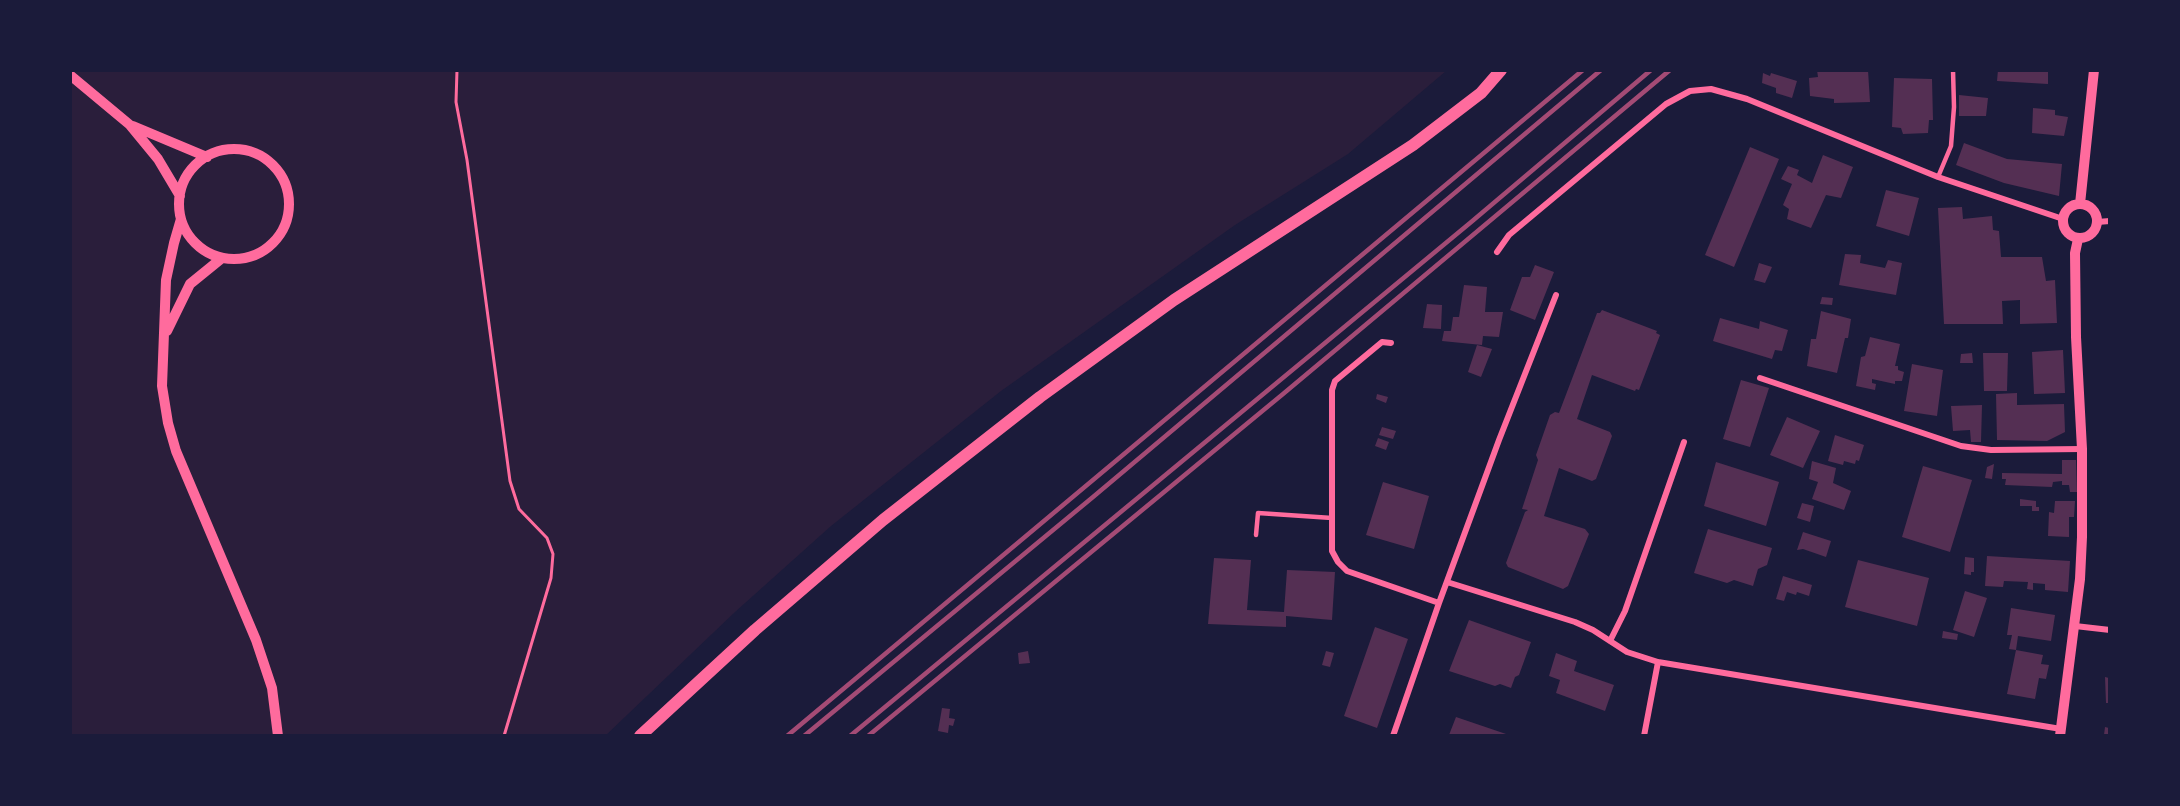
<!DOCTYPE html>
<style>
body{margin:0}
#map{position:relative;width:2180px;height:806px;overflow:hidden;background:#1b1b3a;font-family:Quicksand,sans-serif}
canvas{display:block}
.frame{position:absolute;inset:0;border:72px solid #1b1b3a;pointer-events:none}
</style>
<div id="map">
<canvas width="2180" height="806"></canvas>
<div class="frame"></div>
</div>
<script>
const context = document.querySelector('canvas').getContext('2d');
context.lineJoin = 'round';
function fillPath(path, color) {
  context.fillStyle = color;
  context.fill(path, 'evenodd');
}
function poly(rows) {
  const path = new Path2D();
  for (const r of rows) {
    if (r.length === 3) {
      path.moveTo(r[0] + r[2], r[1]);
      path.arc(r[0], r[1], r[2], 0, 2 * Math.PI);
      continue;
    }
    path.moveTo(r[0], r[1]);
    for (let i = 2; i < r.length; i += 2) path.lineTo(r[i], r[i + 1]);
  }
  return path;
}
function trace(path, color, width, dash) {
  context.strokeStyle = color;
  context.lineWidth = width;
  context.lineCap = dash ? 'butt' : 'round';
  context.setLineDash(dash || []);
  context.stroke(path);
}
const green = poly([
 [70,71,1446,71,1348,154,1235,225,1001,391,831,526,735,612,605,736,71,735]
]);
const building = poly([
 [1817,70,1868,70,1870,102,1834,103,1834,99,1810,96,1809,78,1818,77],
 [1998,70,2048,70,2048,84,1997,81],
 [1763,73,1770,76,1771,73,1797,81,1792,98,1776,93,1776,88,1762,83],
 [1894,78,1932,79,1933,120,1929,120,1928,133,1903,134,1901,128,1892,127],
 [1959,95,1988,98,1986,116,1959,116],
 [2033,108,2055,110,2055,115,2068,117,2064,136,2032,133],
 [1964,143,2007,159,2062,164,2059,196,2004,183,1956,165],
 [1750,147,1779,159,1734,267,1705,255],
 [1823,155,1853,167,1841,198,1826,195,1811,228,1787,219,1789,209,1783,205,1792,184,1781,179,1788,166,1799,170,1797,175,1812,183],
 [1886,190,1919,198,1909,236,1876,226],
 [1962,207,1963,219,1992,216,1993,230,1999,231,2001,257,2042,257,2046,281,2055,280,2057,323,2020,324,2020,300,2002,301,2003,324,1944,324,1938,208],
 [1845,254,1861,255,1860,263,1885,268,1888,260,1902,263,1896,295,1839,285],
 [1759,263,1772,267,1765,283,1754,280],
 [1535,265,1554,272,1535,320,1510,310,1522,277,1530,277],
 [1464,285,1487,287,1485,312,1503,312,1499,337,1483,336,1482,345,1442,341,1444,331,1451,331,1453,317,1459,317],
 [1822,297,1833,298,1832,305,1820,304],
 [1427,304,1442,305,1441,329,1423,328],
 [1602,310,1657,331,1656,333,1660,335,1639,390,1636,389,1635,391,1592,375,1577,419,1610,432,1612,436,1596,479,1592,481,1559,468,1544,516,1585,529,1589,534,1568,586,1563,589,1508,567,1506,563,1525,512,1528,510,1522,509,1538,460,1536,455,1550,415,1555,412,1559,413,1597,313,1600,313],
 [1821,311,1851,319,1848,338,1845,338,1837,373,1807,366,1811,339,1816,339],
 [1720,318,1759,329,1760,321,1788,330,1782,351,1775,350,1772,359,1713,341],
 [1870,337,1900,344,1895,366,1898,366,1898,370,1904,372,1902,381,1895,381,1895,384,1872,379,1872,383,1876,384,1875,390,1856,386,1861,357,1865,356],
 [1477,345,1492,349,1481,377,1468,372],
 [2063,350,2065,393,2034,394,2032,352],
 [1972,353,1973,363,1960,363,1961,354],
 [1983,353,2008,353,2007,391,1984,391],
 [1912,364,1943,370,1937,416,1904,411],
 [1741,380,1769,388,1750,447,1723,439],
 [2017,393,2017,405,2064,404,2065,432,2047,441,1997,440,1996,394],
 [1377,394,1388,397,1386,403,1376,399],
 [1982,405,1981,442,1971,442,1970,430,1953,431,1951,406],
 [1787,417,1820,431,1803,468,1770,455],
 [1382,427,1396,431,1393,439,1379,435],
 [1835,435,1864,445,1859,461,1856,460,1855,464,1844,461,1843,465,1828,461],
 [1378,438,1389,442,1386,450,1375,446],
 [2062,460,2076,460,2077,492,2070,492,2069,485,2062,485,2062,481,2053,482,2052,487,2005,485,2006,479,2002,479,2002,473,2062,474],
 [1812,461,1836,468,1833,483,1851,491,1844,510,1812,499,1818,482,1809,479],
 [1716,462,1779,482,1766,526,1704,506],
 [1994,464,1992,479,1985,478,1987,467],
 [1923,466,1972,480,1950,552,1902,537],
 [1383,482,1429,496,1414,549,1366,535],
 [2020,499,2036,501,2036,507,2039,507,2039,511,2032,511,2032,506,2020,506],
 [2055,501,2075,501,2074,517,2069,517,2069,537,2048,536,2049,512,2054,513],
 [1802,503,1814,506,1810,522,1797,518],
 [1708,529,1772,548,1767,565,1758,569,1753,586,1734,580,1727,583,1694,573],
 [1803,532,1831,541,1826,557,1803,549,1797,550],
 [1987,556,2070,561,2068,592,2045,590,2045,584,2033,583,2033,590,2027,589,2028,582,2004,581,2003,587,1985,586],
 [1965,557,1974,558,1974,572,1971,572,1971,575,1964,574],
 [1214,558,1251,560,1247,610,1284,612,1287,570,1335,572,1332,620,1286,616,1286,627,1208,624],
 [1858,560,1929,578,1917,626,1845,607],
 [1783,576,1812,585,1809,596,1797,592,1796,595,1787,592,1784,601,1776,599],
 [1965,591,1987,598,1974,637,1953,630],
 [2011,608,2055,615,2051,641,2018,636,2016,650,2009,649,2012,635,2007,635],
 [1469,620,1531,642,1519,675,1515,677,1511,688,1500,684,1495,686,1449,671],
 [1375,627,1408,639,1377,728,1344,716],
 [1943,631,1958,634,1957,640,1942,638],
 [2016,650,2043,655,2041,664,2049,665,2046,679,2039,678,2035,699,2007,694],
 [1028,651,1030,663,1019,664,1018,653],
 [1326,651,1334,653,1330,667,1322,665],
 [1556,653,1577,661,1574,671,1614,685,1605,711,1556,693,1560,680,1549,676],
 [2105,677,2109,678,2109,703,2106,703],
 [942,708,950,709,949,718,955,719,953,726,949,725,948,733,938,731],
 [1456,717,1509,735,1449,735],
 [2105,727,2109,728,2109,735,2104,735]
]);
const path = poly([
 [457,70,456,102,467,160,510,481,519,509,547,538,553,554,551,578,504,736]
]);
const service = poly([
 [1938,177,1951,146,1954,107,1953,70],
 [1256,535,1258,513,1332,518]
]);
const minor = poly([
 [2097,222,2110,221],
 [1497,252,1509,235,1666,104,1690,91,1711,89,1747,99,1938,177,2063,219],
 [1391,343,1382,342,1335,381,1332,390,1332,551,1338,562,1347,571,1439,603],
 [1760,378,1961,446,1991,450,2082,449],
 [1447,582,1575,622,1593,630,1627,652,1658,662,2061,729],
 [2075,626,2110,630],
 [1610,641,1625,611,1684,442],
 [1393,736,1439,603,1499,440,1556,295],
 [1644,736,1658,662]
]);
const tertiary = poly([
 [70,75,130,125,158,159,180,196],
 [133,126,207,157],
 [234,204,55],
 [2080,204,2094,70],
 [2080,221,17],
 [181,219,174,243,166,280,162,386,168,423,176,451,256,640,272,688,278,736],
 [167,331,190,284,222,258],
 [2060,736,2080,579,2082,537,2082,449,2076,337,2075,253,2078,239]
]);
const secondary = poly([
 [640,736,755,630,883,520,1040,397,1174,300,1413,145,1481,93,1501,70]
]);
const rail = poly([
 [787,736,1583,70],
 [804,736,1093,497,1601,70],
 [850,736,1470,223,1651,70],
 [868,736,1283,394,1670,70]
]);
fillPath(green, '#2a1e3b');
fillPath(building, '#542f53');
trace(path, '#ff6b9d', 3);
trace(service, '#ff6b9d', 4.5);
trace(minor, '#ff6b9d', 6);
trace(tertiary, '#ff6b9d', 10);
trace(secondary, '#ff6b9d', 12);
trace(rail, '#a44b75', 4.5);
</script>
